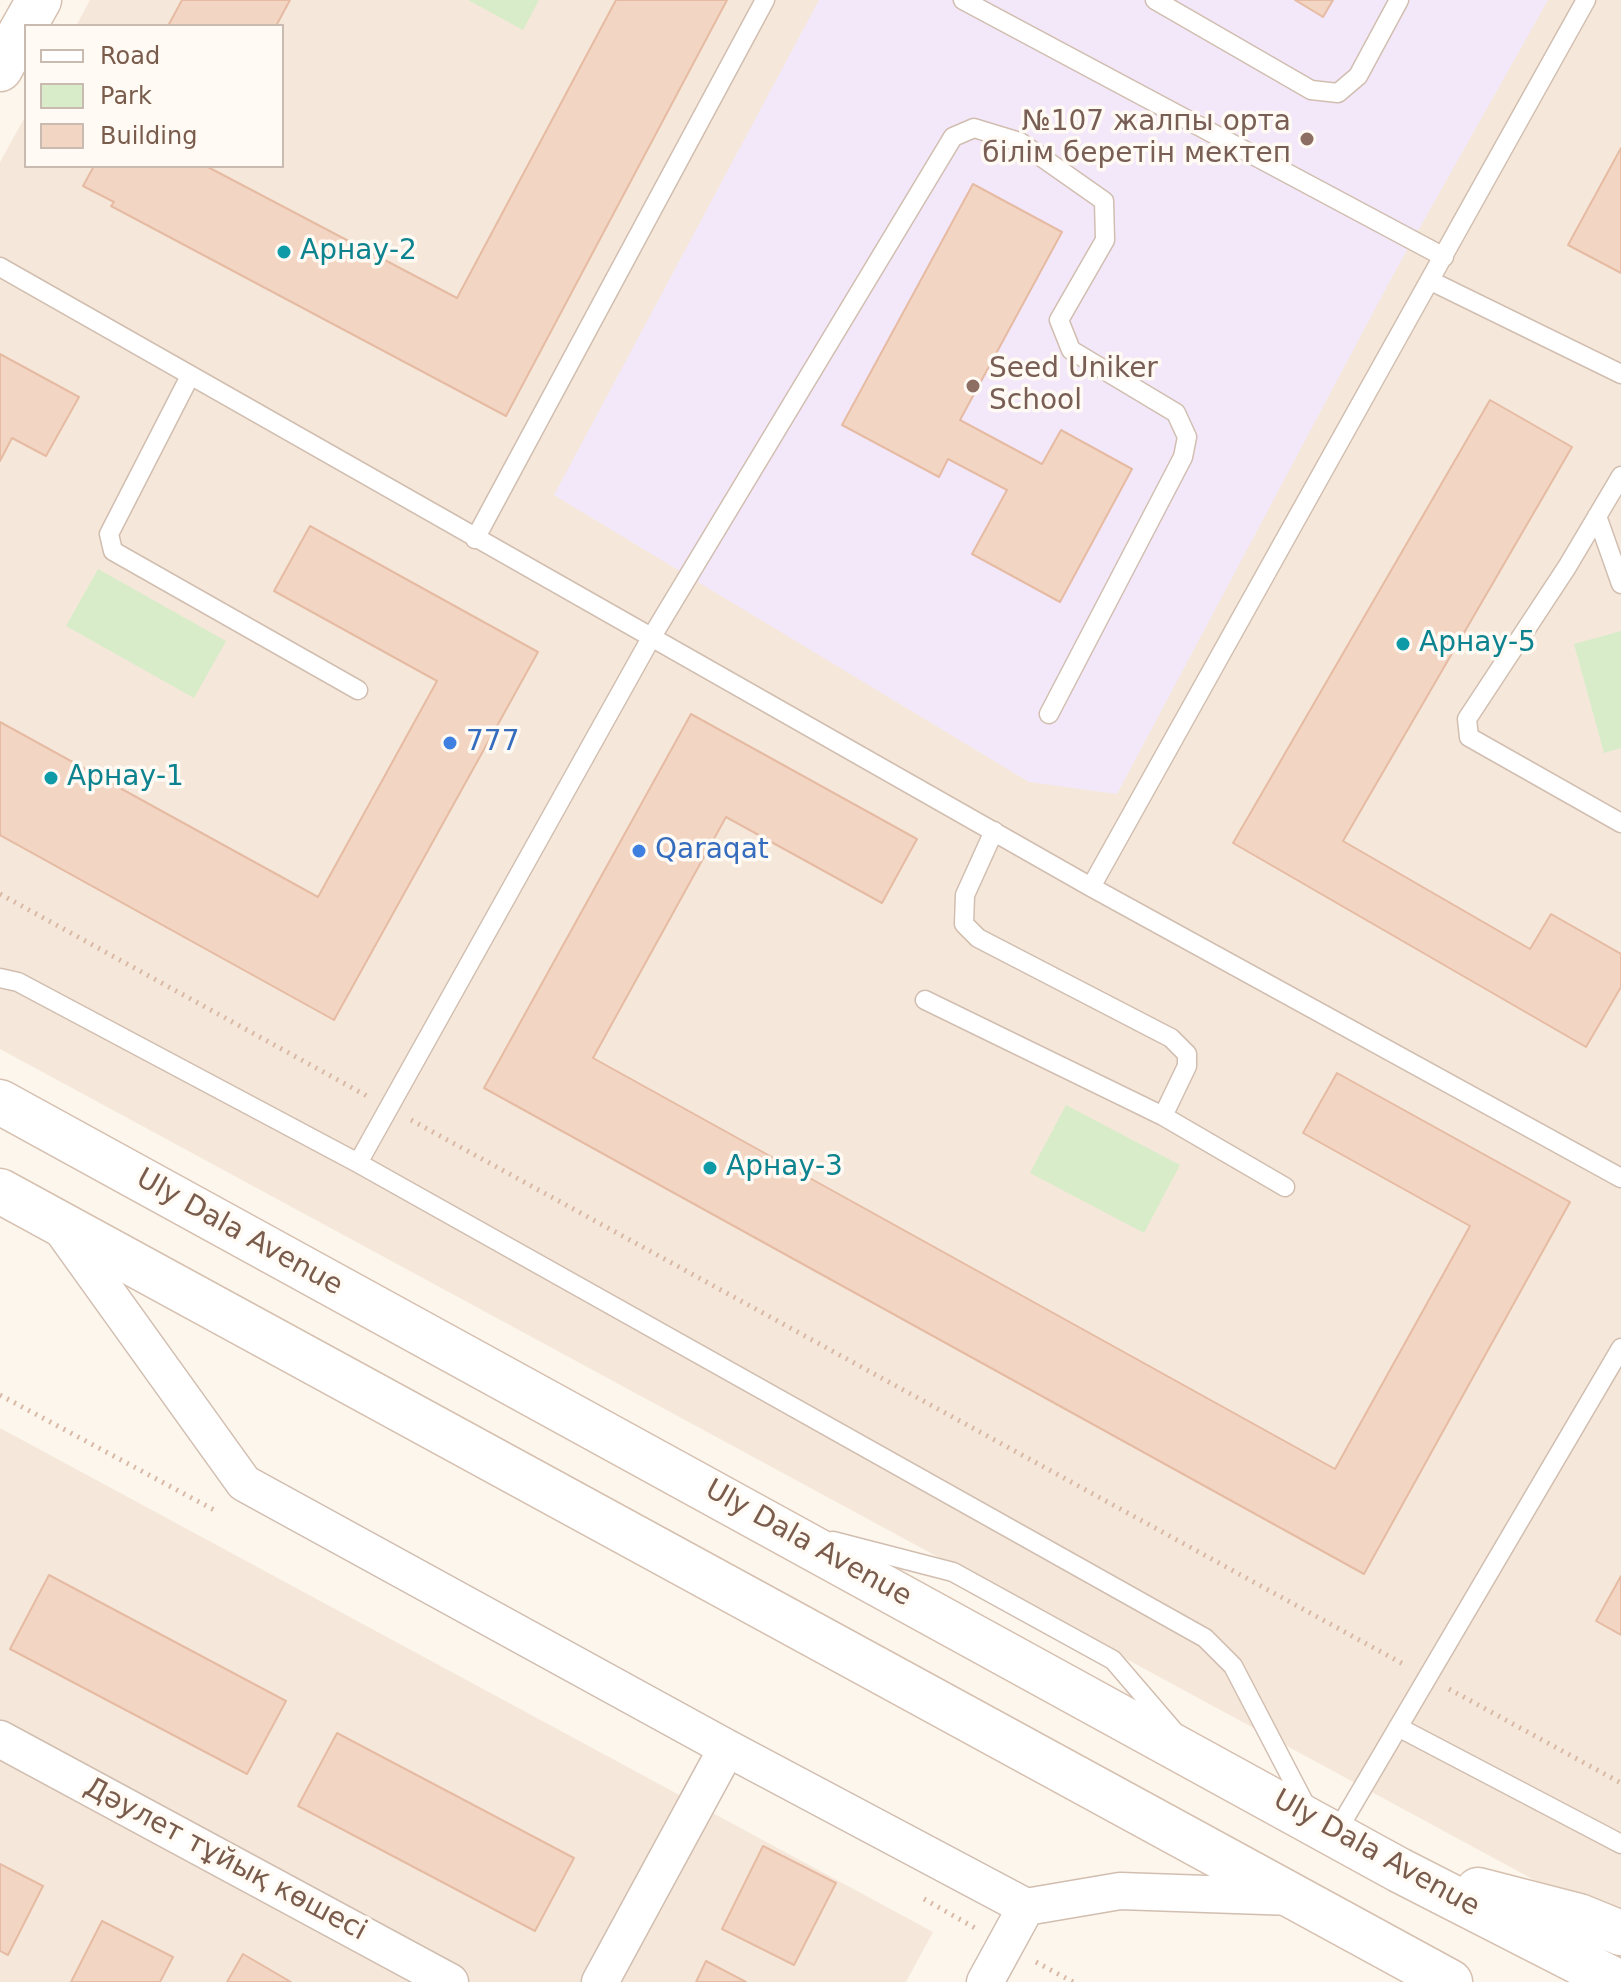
<!DOCTYPE html>
<meta charset="utf-8">
<style>
body{margin:0}
#map{position:relative;width:1621px;height:1982px;overflow:hidden;background:#fdf6ec;font-family:"DejaVu Sans",sans-serif}
canvas{display:block}
.legend{position:absolute;left:24px;top:24px;width:260px;height:144px;box-sizing:border-box;background:#fffaf3;border:2px solid #cabbb1;margin:0;padding:10px 14px;list-style:none;font-size:24px;color:#7a5c4d}
.legend li{display:flex;align-items:center;gap:16px;height:40px}
.legend b{width:40px;border:2px solid #cabbb1}
</style>
<div id="map">
<canvas width="1621" height="1982"></canvas>
<ul class="legend">
<li><b style="height:10px;background:#fff"></b>Road</li>
<li><b style="height:22px;background:#d8ecc9"></b>Park</li>
<li><b style="height:22px;background:#f3d5c3"></b>Building</li>
</ul>
</div>
<script>
const context = document.querySelector('canvas').getContext('2d');
context.lineJoin = 'round';
function fillPath(path, color) {
  context.fillStyle = color;
  context.fill(path, 'evenodd');
}
function poly(rows) {
  const path = new Path2D();
  for (const r of rows) {
    path.moveTo(r[0], r[1]);
    for (let i = 2; i < r.length; i += 2) path.lineTo(r[i], r[i + 1]);
  }
  return path;
}
function trace(path, color, width, dash) {
  context.strokeStyle = color;
  context.lineWidth = width;
  context.lineCap = dash ? 'butt' : 'round';
  context.setLineDash(dash || []);
  context.stroke(path);
}
function label(font, color, halo, rows, align = 'center') {
  context.font = font + ' "DejaVu Sans",sans-serif';
  context.lineWidth = 7;
  context.setLineDash([]);
  context.textBaseline = 'middle';
  context.strokeStyle = halo;
  context.fillStyle = color;
  for (const [text, x, y, turn = 0] of rows) {
    context.save();
    context.translate(x, y);
    context.rotate((+turn || 0) * Math.PI / 180);
    context.textAlign = isNaN(turn) ? turn : align;
    if (halo) context.strokeText(text, 0, 0);
    context.fillText(text, 0, 0);
    context.restore();
  }
}
const residential = poly([
 [90,0,1621,0,1621,1927,0,1049,0,162,26,115,26,166,282,166,282,26,76,26],
 [0,1428,933,1932,906,1982,0,1982]
]);
const education = poly([
 [819,0,1548,0,1392,277,1117,794,1029,782,554,495]
]);
const green = poly([
 [468,0,539,0,523,30],
 [98,569,226,641,194,698,66,626],
 [1621,631,1621,748,1604,753,1574,644],
 [1066,1105,1180,1165,1144,1233,1030,1173]
]);
const building = poly([
 [182,0,290,0,276,26,168,26,182,0],
 [616,0,727,0,506,416,111,206,114,202,83,186,94,166,206,166,457,298,616,0],
 [1295,0,1333,0,1323,17,1295,0],
 [1621,148,1621,273,1568,245,1621,148],
 [973,184,1062,232,960,420,1042,464,1061,430,1132,469,1060,602,972,554,1007,490,948,459,939,477,842,425,973,184],
 [0,354,79,397,46,456,12,438,0,461,0,354],
 [1490,400,1572,447,1343,841,1530,949,1551,914,1621,954,1621,987,1586,1047,1233,843,1490,400],
 [310,526,538,652,334,1020,0,835,0,722,318,897,437,681,274,591,310,526],
 [691,714,917,839,882,903,726,817,593,1058,1335,1469,1470,1226,1303,1133,1337,1073,1570,1202,1364,1574,484,1088,691,714],
 [49,1575,286,1701,247,1774,10,1649,49,1575],
 [1621,1576,1621,1635,1596,1621,1621,1576],
 [337,1733,574,1858,535,1931,298,1806,337,1733],
 [763,1846,836,1883,794,1965,722,1929,763,1846],
 [0,1864,43,1886,8,1955,0,1951,0,1864],
 [102,1921,173,1957,160,1982,71,1982,102,1921],
 [243,1954,291,1982,227,1982,243,1954],
 [706,1961,746,1982,696,1982,706,1961]
]);
const path = poly([
 [0,894,367,1096],
 [411,1120,1405,1665],
 [0,1395,218,1512],
 [1449,1689,1621,1783],
 [924,1899,975,1928],
 [1036,1962,1073,1982]
]);
const lane = poly([
 [963,0,1444,257],
 [1155,0,1311,90,1338,93,1358,76,1399,0],
 [0,267,1091,887,1621,1178],
 [1431,281,1621,374],
 [190,376,109,534,113,551,358,690],
 [1621,476,1567,567,1467,719,1469,737,1621,823],
 [1597,516,1621,584],
 [475,539,765,0],
 [994,831,965,895,964,924,978,938,1171,1038,1187,1054,1187,1066,1163,1116],
 [1091,887,1586,0],
 [0,978,18,982,358,1163,1205,1638,1233,1666,1308,1810],
 [925,1000,1163,1116,1285,1187],
 [358,1163,651,638,953,137,974,128,1020,142,1104,201,1105,240,1059,320,1071,350,1176,413,1187,437,1183,457,1049,714],
 [833,1541,953,1572,1113,1660,1173,1730],
 [1398,1727,1621,1844],
 [1336,1833,1621,1348]
]);
const street = poly([
 [58,1224,244,1483,727,1748,1026,1907,1120,1891,1293,1897],
 [0,1739,450,1982],
 [600,1982,727,1748],
 [985,1982,1026,1907]
]);
const secondary = poly([
 [0,69,39,0],
 [0,1102,1399,1870,1618,1982],
 [0,1191,1450,1982],
 [1478,1890,1579,1916,1621,1933]
]);
const markers = [
 [1307,139,8,"#8d6e63"],
 [284,252,8,"#0f9aa8"],
 [973,386,8,"#8d6e63"],
 [1403,644,8,"#0f9aa8"],
 [450,743,8,"#3f7fe0"],
 [51,778,8,"#0f9aa8"],
 [639,851,8,"#3f7fe0"],
 [710,1168,8,"#0f9aa8"]
];
const educationNames = [
 ["№107 жалпы орта",1291,123],
 ["білім беретін мектеп",1291,155],
 ["Seed Uniker",989,370,"left"],
 ["School",989,402,"left"]
];
const cultureNames = [
 ["Арнау-2",300,252],
 ["Арнау-5",1419,644],
 ["Арнау-1",67,778],
 ["Арнау-3",726,1168]
];
const shopNames = [
 ["777",466,743],
 ["Qaraqat",655,851]
];
const streetNames = [
 ["Uly Dala Avenue",239,1233,29],
 ["Uly Dala Avenue",808,1544,29],
 ["Uly Dala Avenue",1376,1854,29],
 ["Дәулет тұйық көшесі",225,1860,28]
];
fillPath(residential, '#f5e8da');
fillPath(education, '#f3e8fa');
fillPath(green, '#d8ecc9');
fillPath(building, '#f3d5c3');
trace(building, '#e6bba3', 2);
trace(lane, '#d1beb0', 21);
trace(street, '#d1beb0', 39);
trace(secondary, '#d6c0b0', 47);
trace(path, '#d9b8a5', 5, [2, 6]);
trace(lane, '#fff', 18);
trace(street, '#fff', 36);
trace(secondary, '#fff', 44);
for (const [x, y, r, color] of markers) {
  const dot = new Path2D();
  dot.arc(x, y, r, 0, 2 * Math.PI);
  context.fillStyle = color;
  context.fill(dot);
  trace(dot, '#fffaf3', 3);
}
label('28px', '#785e54', '#fffaf3', educationNames, 'right');
label('28px', '#0d838f', '#fffaf3', cultureNames, 'left');
label('28px', '#366cbe', '#fffaf3', shopNames, 'left');
label('28px', '#7a5c4d', '#fffaf3', streetNames);
</script>
